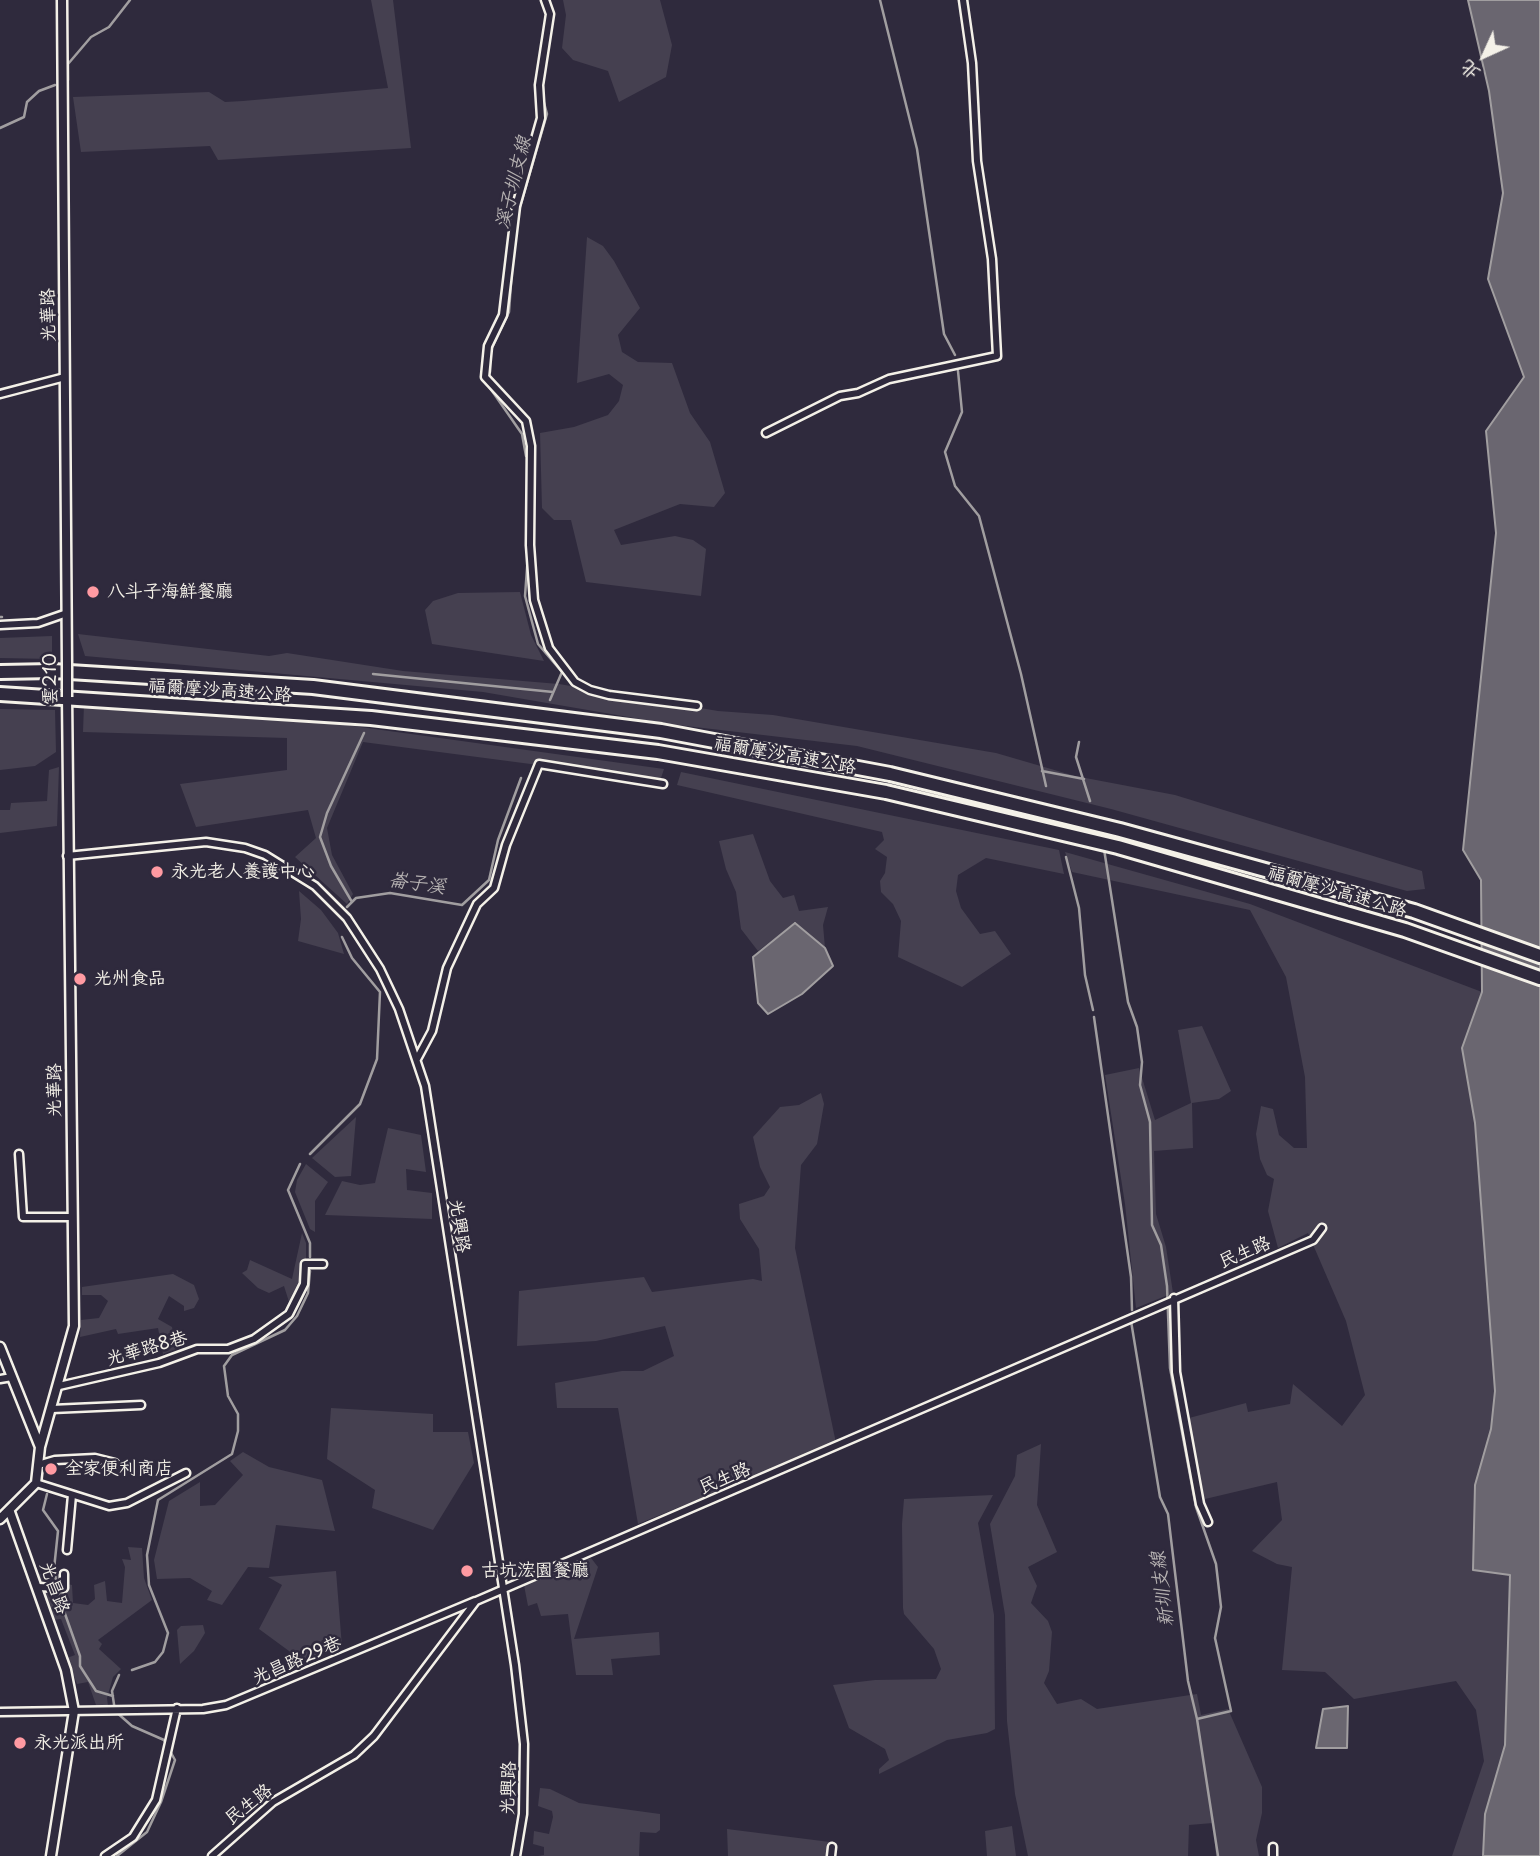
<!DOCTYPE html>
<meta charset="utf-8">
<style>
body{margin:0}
#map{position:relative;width:1540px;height:1856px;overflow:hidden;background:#2f2a3d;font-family:"Playpen Sans","LXGW WenKai TC",sans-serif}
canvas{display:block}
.north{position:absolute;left:1449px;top:21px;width:70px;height:70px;-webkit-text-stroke:5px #2f2a3d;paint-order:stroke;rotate:225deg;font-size:19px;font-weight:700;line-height:28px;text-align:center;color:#f4f1e8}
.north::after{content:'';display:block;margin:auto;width:24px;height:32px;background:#f4f1e8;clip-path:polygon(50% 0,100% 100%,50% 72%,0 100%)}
</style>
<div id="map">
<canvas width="1540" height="1856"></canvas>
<div class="north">北</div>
</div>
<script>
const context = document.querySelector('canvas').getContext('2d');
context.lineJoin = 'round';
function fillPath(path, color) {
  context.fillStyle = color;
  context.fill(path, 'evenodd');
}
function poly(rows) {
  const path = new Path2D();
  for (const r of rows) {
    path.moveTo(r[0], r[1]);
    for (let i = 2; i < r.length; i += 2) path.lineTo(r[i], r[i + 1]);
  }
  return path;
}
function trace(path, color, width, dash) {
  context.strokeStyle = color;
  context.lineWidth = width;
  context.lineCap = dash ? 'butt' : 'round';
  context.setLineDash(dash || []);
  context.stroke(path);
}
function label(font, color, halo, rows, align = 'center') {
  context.font = font + ' "Playpen Sans","LXGW WenKai TC",sans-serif';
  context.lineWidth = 5;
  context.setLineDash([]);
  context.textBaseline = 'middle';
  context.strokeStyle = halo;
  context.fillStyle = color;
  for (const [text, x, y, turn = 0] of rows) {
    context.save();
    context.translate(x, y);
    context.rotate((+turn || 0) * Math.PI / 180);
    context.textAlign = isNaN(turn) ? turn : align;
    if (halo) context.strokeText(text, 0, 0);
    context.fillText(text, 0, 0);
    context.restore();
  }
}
const green = poly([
 [371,0,393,0,411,148,218,160,210,146,81,152,73,97,209,92,225,102,243,101,388,88],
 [563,0,660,0,672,45,666,77,619,102,608,71,573,60,562,48,566,15],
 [587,237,603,246,614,261,640,308,618,335,622,352,638,362,672,363,690,413,710,442,725,493,714,507,680,504,614,530,621,545,675,536,693,540,706,549,701,596,586,582,571,520,554,520,542,508,540,433,574,427,608,415,619,401,623,385,609,374,577,383],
 [520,592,531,635,544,661,432,644,425,610,433,601,458,593],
 [78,634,269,656,287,653,403,671,559,684,718,711,773,715,996,753,1075,776,1175,795,1422,871,1425,889,1407,891,1111,809,857,746,669,724,483,692,85,656],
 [52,636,52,659,0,658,0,638],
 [84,704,317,721,664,769,660,781,363,742,327,828,332,855,353,894,347,904,295,857,316,838,308,810,196,827,180,784,287,770,287,738,83,732],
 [0,709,55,710,56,752,35,766,0,770],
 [59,767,57,826,0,833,0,810,10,810,11,803,47,801,49,770],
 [681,772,1059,850,1064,874,986,858,958,875,956,891,961,908,980,934,995,931,1011,954,962,987,898,957,901,921,893,904,881,892,880,881,885,873,887,857,875,849,884,840,882,832,677,785],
 [753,834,770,881,783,898,794,895,799,911,828,907,823,925,825,948,795,923,758,951,741,929,736,892,726,869,719,841],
 [1065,852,1250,904,1482,992,1462,1048,1475,1122,1495,1392,1491,1429,1475,1485,1473,1570,1510,1575,1505,1745,1485,1814,1483,1856,1452,1856,1484,1761,1476,1710,1456,1681,1354,1699,1325,1672,1282,1670,1292,1567,1277,1564,1252,1551,1282,1520,1277,1482,1205,1499,1197,1465,1189,1418,1246,1403,1248,1412,1290,1404,1293,1384,1342,1426,1365,1395,1346,1321,1308,1233,1278,1248,1268,1211,1274,1179,1267,1175,1260,1159,1256,1134,1261,1106,1273,1109,1279,1135,1294,1148,1307,1148,1305,1077,1286,977,1250,910,1072,872],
 [299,891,321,910,338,933,344,954,298,941,301,919],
 [1202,1026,1231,1091,1219,1099,1192,1103,1193,1148,1154,1151,1156,1214,1166,1247,1173,1293,1136,1308,1125,1204,1105,1075,1139,1068,1155,1120,1191,1103,1178,1030],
 [821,1093,824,1104,817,1144,801,1165,795,1248,836,1443,638,1524,618,1408,557,1408,555,1383,622,1371,643,1371,674,1356,665,1326,596,1341,517,1346,519,1291,644,1277,652,1292,753,1279,762,1281,759,1249,740,1219,739,1204,764,1196,770,1187,760,1167,753,1137,780,1107,799,1105],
 [356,1117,351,1176,335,1177,312,1158],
 [388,1128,421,1135,426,1172,406,1169,407,1190,432,1193,432,1219,325,1215,342,1181,360,1185,375,1183],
 [306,1164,328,1182,315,1201,315,1232,310,1229,295,1192,297,1180],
 [302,1233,306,1243,306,1259,302,1259,301,1280,290,1305,284,1286,269,1293,258,1288,242,1273,247,1270,250,1260,292,1279],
 [173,1274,194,1285,199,1299,194,1308,184,1311,184,1306,169,1296,158,1319,172,1327,176,1349,163,1354,158,1328,118,1334,116,1329,80,1337,81,1320,99,1318,108,1301,101,1295,82,1295,82,1287],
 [331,1408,433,1414,433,1432,468,1432,474,1463,433,1530,372,1508,375,1490,327,1459],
 [1041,1444,1037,1505,1057,1552,1028,1567,1037,1586,1031,1603,1048,1621,1052,1632,1049,1671,1044,1683,1057,1704,1081,1699,1097,1709,1197,1694,1201,1715,1228,1709,1262,1787,1262,1813,1256,1840,1259,1856,1216,1856,1213,1823,1189,1825,1188,1856,1028,1856,1015,1794,1007,1721,1005,1615,990,1524,1015,1476,1017,1455],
 [243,1452,269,1467,322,1480,335,1531,276,1525,269,1568,248,1567,222,1605,207,1600,212,1591,190,1578,157,1579,154,1560,169,1501,200,1482,200,1506,215,1505,243,1475,230,1461],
 [993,1495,978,1523,994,1615,995,1729,987,1733,947,1740,879,1774,879,1769,889,1760,885,1749,849,1728,833,1685,875,1680,936,1679,941,1669,934,1649,904,1614,903,1608,902,1524,904,1499],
 [128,1547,142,1548,144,1578,152,1600,98,1640,102,1644,99,1649,121,1669,113,1677,107,1698,108,1706,96,1705,88,1682,77,1684,67,1658,75,1655,61,1619,53,1620,37,1574,61,1574,63,1583,72,1585,73,1603,88,1605,95,1599,94,1585,105,1581,107,1601,122,1603,125,1567,122,1559,131,1560],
 [591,1558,598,1567,574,1639,659,1632,660,1655,611,1659,613,1675,576,1675,568,1614,541,1616,537,1603,528,1606,524,1585],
 [336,1571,342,1647,304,1662,259,1629,282,1585,268,1577],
 [203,1625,205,1633,194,1651,180,1664,177,1630,181,1626],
 [540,1788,550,1789,579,1803,660,1814,660,1830,656,1833,640,1832,639,1856,538,1856,544,1855,544,1847,533,1844,534,1831,549,1834,553,1817,552,1811,538,1806],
 [1012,1826,1016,1856,987,1856,985,1831],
 [727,1829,830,1842,827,1856,728,1856]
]);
const water = poly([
 [1468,0,1540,0,1540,1856,1483,1856,1485,1814,1505,1745,1510,1575,1473,1570,1475,1485,1491,1429,1495,1391,1475,1123,1462,1048,1482,992,1481,880,1463,850,1496,533,1486,431,1524,377,1488,279,1503,193,1489,91,1468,0],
 [795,923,825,948,833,966,802,994,768,1014,758,1003,753,957,795,923],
 [1348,1706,1347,1748,1316,1748,1323,1709,1348,1706]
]);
const stream = poly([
 [880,0,917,149,944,334,955,355],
 [68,80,68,64,91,37,109,27,130,0],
 [542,89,545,64],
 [0,128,24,117,27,102,39,91,55,85],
 [518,214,547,114,543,99],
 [958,371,962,412,945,452,955,486,979,516,1021,674,1046,786],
 [490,372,490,352,509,312,513,255],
 [490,388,522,434,526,456],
 [528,555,525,596,538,644,562,672,550,700],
 [0,617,2,617],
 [373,674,553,692],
 [1079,742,1076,757,1090,801],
 [1042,771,1084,779],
 [1104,849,1128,1002,1137,1027,1142,1062,1140,1085,1150,1122,1152,1225,1161,1245,1167,1286,1170,1368,1196,1507,1216,1564,1221,1607,1215,1638,1231,1711,1197,1719],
 [1066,857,1079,908,1085,975,1093,1010],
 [352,902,331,866,320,837,327,813,364,733],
 [347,907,356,898,390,893,462,905,489,880,498,840,521,778],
 [1094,1017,1131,1277,1132,1310],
 [310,1154,360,1104,377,1059,380,992,352,958,342,937],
 [300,1164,288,1190,310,1243,310,1257],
 [1131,1321,1160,1497,1168,1514,1188,1681,1197,1719,1218,1856],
 [47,1494,43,1510,58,1531,54,1569,59,1597,80,1656,80,1666,96,1691,113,1696],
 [132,1670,155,1662,163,1652,168,1633,149,1585,147,1555,158,1500,232,1454,238,1431,238,1414,228,1396,224,1366,232,1355,285,1330,297,1316,308,1293,310,1271],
 [119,1675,112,1691,115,1711,132,1726,164,1740,167,1745],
 [117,1856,147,1832,161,1802,175,1760,170,1751]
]);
const minor = poly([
 [545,0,550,14,539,85,541,118,516,206,503,315,488,346,485,377,526,421,531,446,530,545,534,600,549,648,575,682,590,690,609,695,697,706],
 [0,394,65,377],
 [766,433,840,396,858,393,889,379,997,356,992,259,977,161,972,63,963,0],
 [0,625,38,623,67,613],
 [67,856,206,842,245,848,265,855,315,886,347,918,380,969,399,1009,425,1086,515,1665,524,1744,523,1814,516,1856],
 [417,1059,432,1031,447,968,477,904,494,888,506,845,539,764,663,784],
 [19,1154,23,1217,71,1217],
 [1174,1298,1176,1372,1200,1504,1208,1522],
 [0,1379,12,1377],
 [59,1386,159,1363,197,1349,228,1349,254,1339,289,1314,304,1284,305,1264,323,1264],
 [52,1409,141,1405],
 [38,1465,55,1460,95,1458,115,1463],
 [36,1483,109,1506,127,1503,186,1473],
 [67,1550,72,1495],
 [37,1587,64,1588,64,1574],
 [0,1712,203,1709,226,1705,475,1601],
 [1273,1847,1273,1856],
 [105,1856,133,1837,156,1800,177,1708],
 [212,1856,273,1802,354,1755,374,1736,476,1601,1313,1240,1322,1228],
 [831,1856,832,1847]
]);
const tertiary = poly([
 [62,0,67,664],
 [0,1347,40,1447,36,1483,0,1519],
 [40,1447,74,1326,67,697],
 [10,1512,66,1670,74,1711,51,1856]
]);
const motorway = poly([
 [0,672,53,671,313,687,661,731,890,774,1120,830,1414,911,1540,956],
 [0,694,371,718,658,752,886,792,1118,847,1405,930,1540,978]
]);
const tertiaryBridge = poly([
 [67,664,67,697]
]);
const markers = [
 [93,592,7,"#ff9aa2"],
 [157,872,7,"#ff9aa2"],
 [80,979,7,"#ff9aa2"],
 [51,1469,7,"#ff9aa2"],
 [467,1571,7,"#ff9aa2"],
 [20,1743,7,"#ff9aa2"]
];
const streetNames = [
 ["光華路",49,315,-91],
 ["雲210",51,679,-90],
 ["福爾摩沙高速公路",220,691,4],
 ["福爾摩沙高速公路",785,756,10],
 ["福爾摩沙高速公路",1337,892,16],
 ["光華路",55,1090,-90],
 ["光興路",459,1226,81],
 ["民生路",1245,1253,-23],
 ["光華路8巷",147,1349,-16],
 ["民生路",725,1479,-23],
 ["光昌路",54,1588,70],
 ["光昌路29巷",297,1661,-23],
 ["光興路",509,1788,-88],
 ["民生路",249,1805,-38]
];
const poiNames = [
 ["八斗子海鮮餐廳",107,592],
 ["永光老人養護中心",171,872],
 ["光州食品",94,979],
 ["全家便利商店",65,1469],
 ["古坑浤園餐廳",481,1571],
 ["永光派出所",34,1743]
];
const waterNames = [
 ["溪子圳支線",514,183,-76],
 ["崙子溪",417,884,8],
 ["新圳支線",1163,1589,-97]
];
fillPath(green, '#454050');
fillPath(water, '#6a6670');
trace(water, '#a19ea0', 2);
trace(stream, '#a19ea0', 2.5);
trace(minor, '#f4f1e8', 11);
trace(tertiary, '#f4f1e8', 13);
trace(motorway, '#f4f1e8', 18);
trace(minor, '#2f2a3d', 6);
trace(tertiary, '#2f2a3d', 8);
trace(motorway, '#2f2a3d', 12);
trace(tertiaryBridge, '#f4f1e8', 13, []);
trace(tertiaryBridge, '#2f2a3d', 8);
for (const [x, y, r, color] of markers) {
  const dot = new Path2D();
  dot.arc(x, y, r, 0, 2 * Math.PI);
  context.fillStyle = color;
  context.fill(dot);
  trace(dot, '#2f2a3d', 2.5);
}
label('18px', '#f4f1e8', '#2f2a3d', streetNames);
label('18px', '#f4f1e8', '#2f2a3d', poiNames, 'left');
label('italic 19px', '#b6b2b2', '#2f2a3d', waterNames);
</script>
